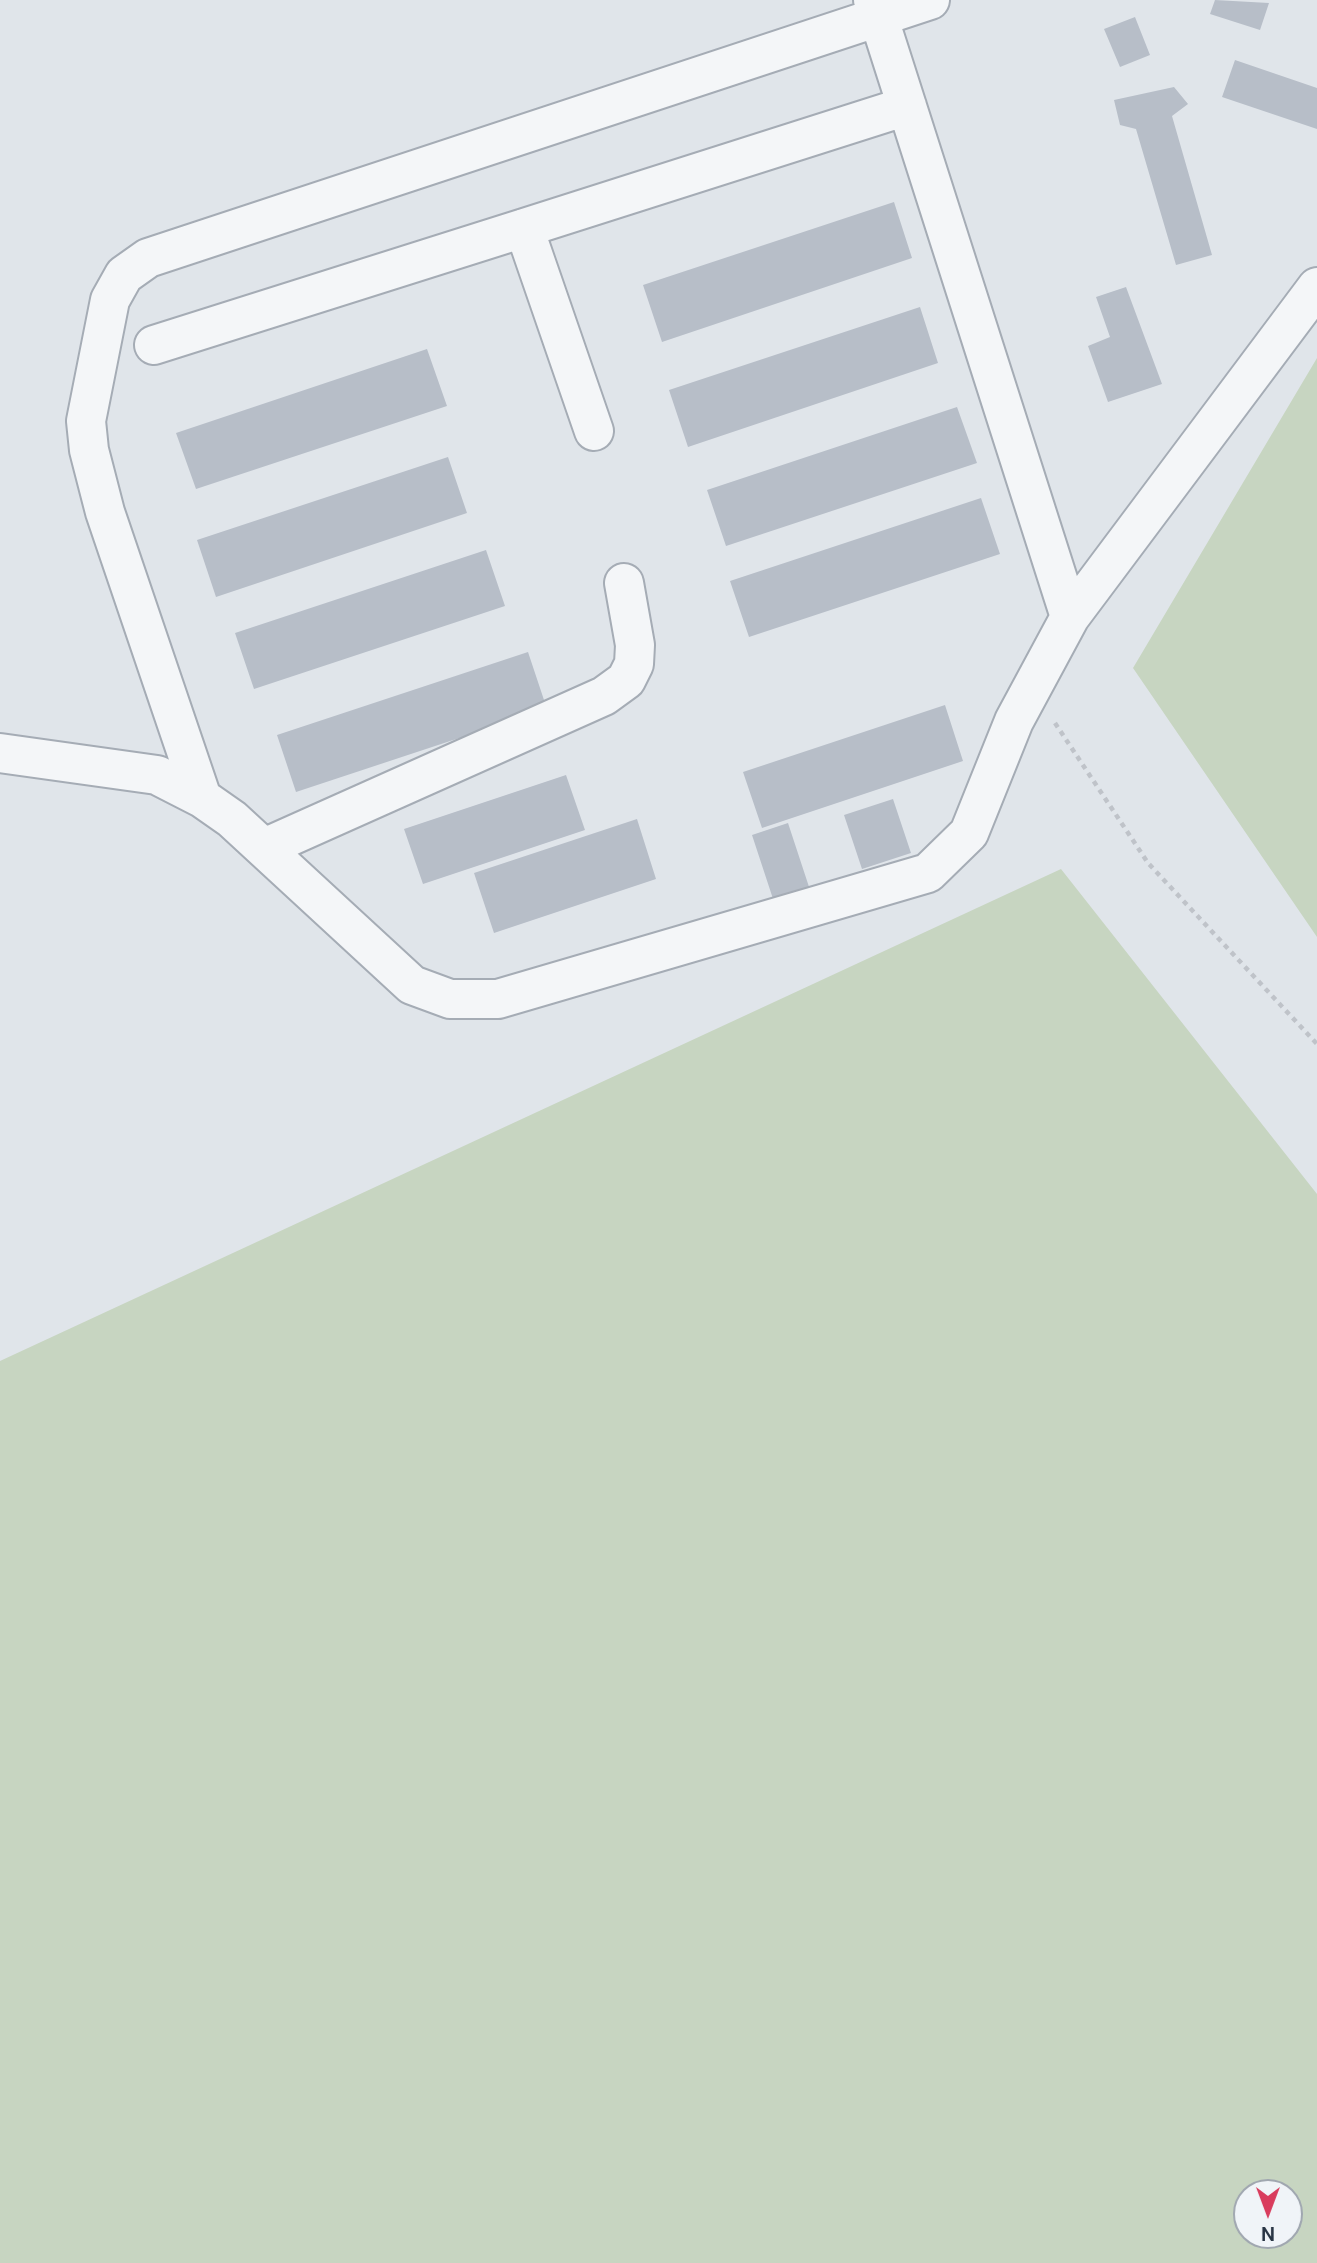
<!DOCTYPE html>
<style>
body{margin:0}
#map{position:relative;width:1317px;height:2263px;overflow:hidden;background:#e0e5ea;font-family:"DM Sans",sans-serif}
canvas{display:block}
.north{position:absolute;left:1233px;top:2179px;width:70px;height:70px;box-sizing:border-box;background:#f0f4f8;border:2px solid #a0a7b0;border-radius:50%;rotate:180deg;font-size:19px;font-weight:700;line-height:28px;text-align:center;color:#273343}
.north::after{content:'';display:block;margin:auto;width:24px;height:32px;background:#d93c5d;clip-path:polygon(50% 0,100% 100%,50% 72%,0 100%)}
</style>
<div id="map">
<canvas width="1317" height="2263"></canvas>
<div class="north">N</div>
</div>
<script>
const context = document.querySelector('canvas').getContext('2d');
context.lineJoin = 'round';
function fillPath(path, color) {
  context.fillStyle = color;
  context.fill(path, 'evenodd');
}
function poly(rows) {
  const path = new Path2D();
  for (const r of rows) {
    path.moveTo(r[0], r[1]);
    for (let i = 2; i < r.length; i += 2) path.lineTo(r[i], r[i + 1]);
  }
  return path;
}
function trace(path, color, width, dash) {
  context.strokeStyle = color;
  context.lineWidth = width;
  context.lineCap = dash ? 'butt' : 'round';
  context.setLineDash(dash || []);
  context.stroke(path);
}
const green = poly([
 [1317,358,1317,937,1133,668],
 [1061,869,1317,1194,1317,2263,0,2263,0,1361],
 [1289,2193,1289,2235,1247,2235,1247,2193]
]);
const building = poly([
 [1215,0,1269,3,1260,30,1210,14],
 [1135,17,1150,55,1120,67,1104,29],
 [1235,60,1317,88,1317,129,1222,97],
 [1174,87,1188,104,1172,116,1212,255,1176,265,1136,129,1120,125,1114,100],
 [894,202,912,258,662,342,643,285],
 [1126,287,1162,384,1108,402,1088,346,1110,337,1096,297],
 [920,307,938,363,688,447,669,390],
 [427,349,447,406,196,489,176,433],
 [957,407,977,463,726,546,707,490],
 [448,457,467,513,216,597,197,540],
 [981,498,1000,554,749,637,730,581],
 [486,550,505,606,254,689,235,633],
 [528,652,547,709,296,792,277,735],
 [945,705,963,761,762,828,743,772],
 [566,775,585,830,423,884,404,829],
 [893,799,911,853,862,869,844,815],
 [637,819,656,879,494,933,474,873],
 [788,823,812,896,776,908,752,835]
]);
const path = poly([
 [1055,723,1148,863,1317,1044]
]);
const minor = poly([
 [873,0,1070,617],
 [154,345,524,228],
 [594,431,524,228,907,106],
 [0,753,157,775,202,798,232,819,412,985,450,999,498,999,928,873,969,833,1014,721,1070,617,1317,287],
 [202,798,105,512,89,450,86,421,110,300,124,275,148,258,930,0],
 [264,848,604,696,626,680,634,664,635,645,624,583]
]);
fillPath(green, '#c7d5c1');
fillPath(building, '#b7bec8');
trace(minor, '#a5acb5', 42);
trace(path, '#bfc3c9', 4.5, [5, 5]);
trace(minor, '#f4f6f8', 38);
</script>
